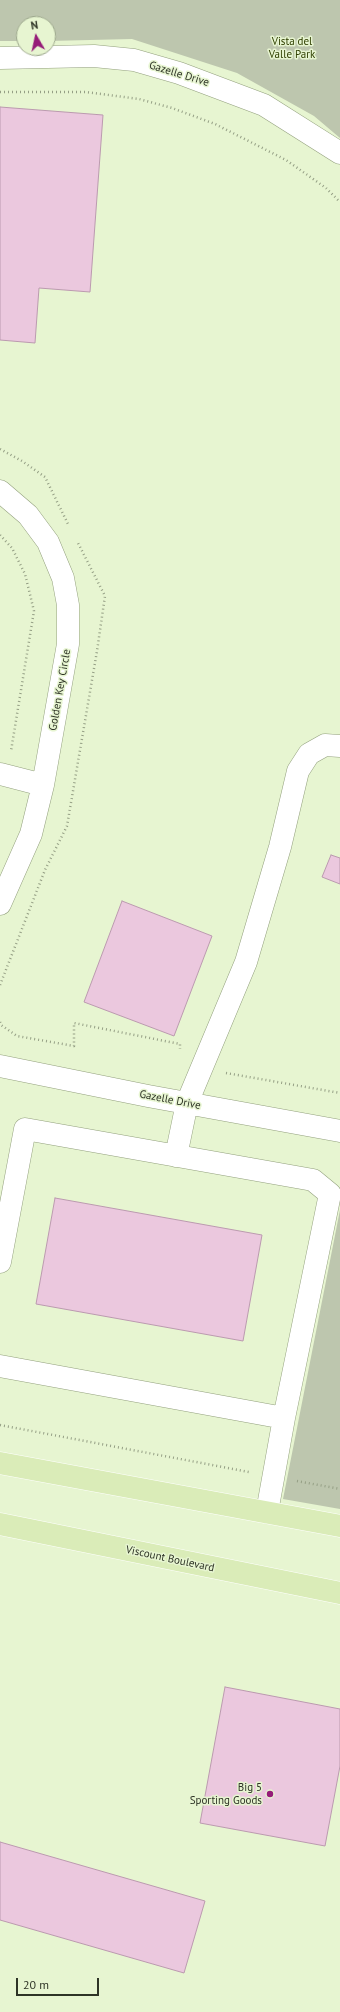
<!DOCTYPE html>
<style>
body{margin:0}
#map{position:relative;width:340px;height:2012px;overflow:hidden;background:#e7f5d1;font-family:"PT Sans",sans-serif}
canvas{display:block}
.north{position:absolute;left:16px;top:16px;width:40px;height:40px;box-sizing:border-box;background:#e7f5d1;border:1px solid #9da88d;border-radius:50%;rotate:351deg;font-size:11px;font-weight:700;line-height:16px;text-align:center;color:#2e3426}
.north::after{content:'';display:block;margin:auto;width:14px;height:18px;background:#951c78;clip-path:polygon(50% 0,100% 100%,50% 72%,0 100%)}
.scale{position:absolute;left:16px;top:1978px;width:83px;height:18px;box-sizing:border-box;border:2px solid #2e3426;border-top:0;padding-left:5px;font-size:12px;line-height:14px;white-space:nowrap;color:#2e3426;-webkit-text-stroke:3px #e7f5d1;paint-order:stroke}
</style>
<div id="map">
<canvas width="340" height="2012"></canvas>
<div class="north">N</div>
<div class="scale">20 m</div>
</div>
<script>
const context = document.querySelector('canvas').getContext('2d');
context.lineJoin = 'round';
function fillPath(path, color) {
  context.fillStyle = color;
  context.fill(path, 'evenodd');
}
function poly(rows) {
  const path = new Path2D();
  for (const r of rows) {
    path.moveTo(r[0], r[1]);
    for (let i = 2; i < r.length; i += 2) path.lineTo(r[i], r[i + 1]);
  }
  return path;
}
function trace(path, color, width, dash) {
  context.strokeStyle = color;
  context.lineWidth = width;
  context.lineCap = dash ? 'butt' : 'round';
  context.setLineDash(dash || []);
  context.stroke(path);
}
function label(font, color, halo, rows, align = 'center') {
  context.font = font + ' "PT Sans",sans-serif';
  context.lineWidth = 3;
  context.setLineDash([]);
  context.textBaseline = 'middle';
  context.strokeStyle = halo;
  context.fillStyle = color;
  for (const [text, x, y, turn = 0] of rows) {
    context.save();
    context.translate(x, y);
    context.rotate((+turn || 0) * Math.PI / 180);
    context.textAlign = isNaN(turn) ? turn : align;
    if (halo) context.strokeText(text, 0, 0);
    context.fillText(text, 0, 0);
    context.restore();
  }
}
const green = poly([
 [0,0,340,0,340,138,314,116,237,73,132,39,48,41,48,24,24,24,24,41,0,41],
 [340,1210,340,1509,283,1499]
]);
const building = poly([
 [0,107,103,115,90,292,39,288,35,343,0,340,0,107],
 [331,855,340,858,340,884,322,877,331,855],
 [122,901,212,936,174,1036,84,1002,122,901],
 [55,1198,262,1235,243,1341,36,1304,55,1198],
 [225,1687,340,1709,340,1766,325,1846,200,1823,225,1687],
 [0,1842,205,1901,184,1973,0,1920,0,1842]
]);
const path = poly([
 [0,92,86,92,139,99,172,108,215,124,286,160,326,188,340,202],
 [0,449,22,461,45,477,68,524],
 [0,535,12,548,25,574,34,611,11,751],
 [0,985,45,870,67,826,97,651,105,596,78,543],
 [0,1022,1,1025,17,1036,74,1046,74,1023,180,1044,180,1049],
 [226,1073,340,1093],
 [0,1425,249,1472],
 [297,1481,340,1489]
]);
const minor = poly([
 [0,58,94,56,134,60,179,73,264,105,340,153],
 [0,491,28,515,48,542,63,578,68,605,68,644,43,785,31,834,0,904],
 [0,774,43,785],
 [0,1066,148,1096,340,1131],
 [176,1156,187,1103,246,962,280,847,298,771,309,754,325,745,340,746],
 [0,1262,25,1129,313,1180,330,1194,284,1418,267,1512],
 [0,1366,284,1418]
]);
const major = poly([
 [0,1463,340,1526],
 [0,1524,340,1593]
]);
const markers = [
 [270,1794,4,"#951c78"]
];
const parkNames = [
 ["Vista del",292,42],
 ["Valle Park",292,55]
];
const streetNames = [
 ["Gazelle Drive",179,74,17],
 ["Golden Key Circle",60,690,-80],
 ["Gazelle Drive",170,1100,11],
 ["Viscount Boulevard",170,1559,12]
];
const poiNames = [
 ["Big 5",262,1788],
 ["Sporting Goods",262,1801]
];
fillPath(green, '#bdc6ae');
fillPath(building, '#ebc8de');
trace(building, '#bb9aaf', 1);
trace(minor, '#93a07e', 23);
trace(major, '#fff', 23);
trace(path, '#959f85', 2.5, [1, 3]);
trace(minor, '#fff', 22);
trace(major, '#daecb8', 22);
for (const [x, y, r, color] of markers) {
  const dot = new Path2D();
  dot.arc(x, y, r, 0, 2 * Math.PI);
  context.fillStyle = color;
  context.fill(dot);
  trace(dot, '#e7f5d1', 1.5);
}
label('11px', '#2f3f01', '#e7f5d1', parkNames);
label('11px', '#2e3426', '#e7f5d1', streetNames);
label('11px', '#2e3426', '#e7f5d1', poiNames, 'right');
</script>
